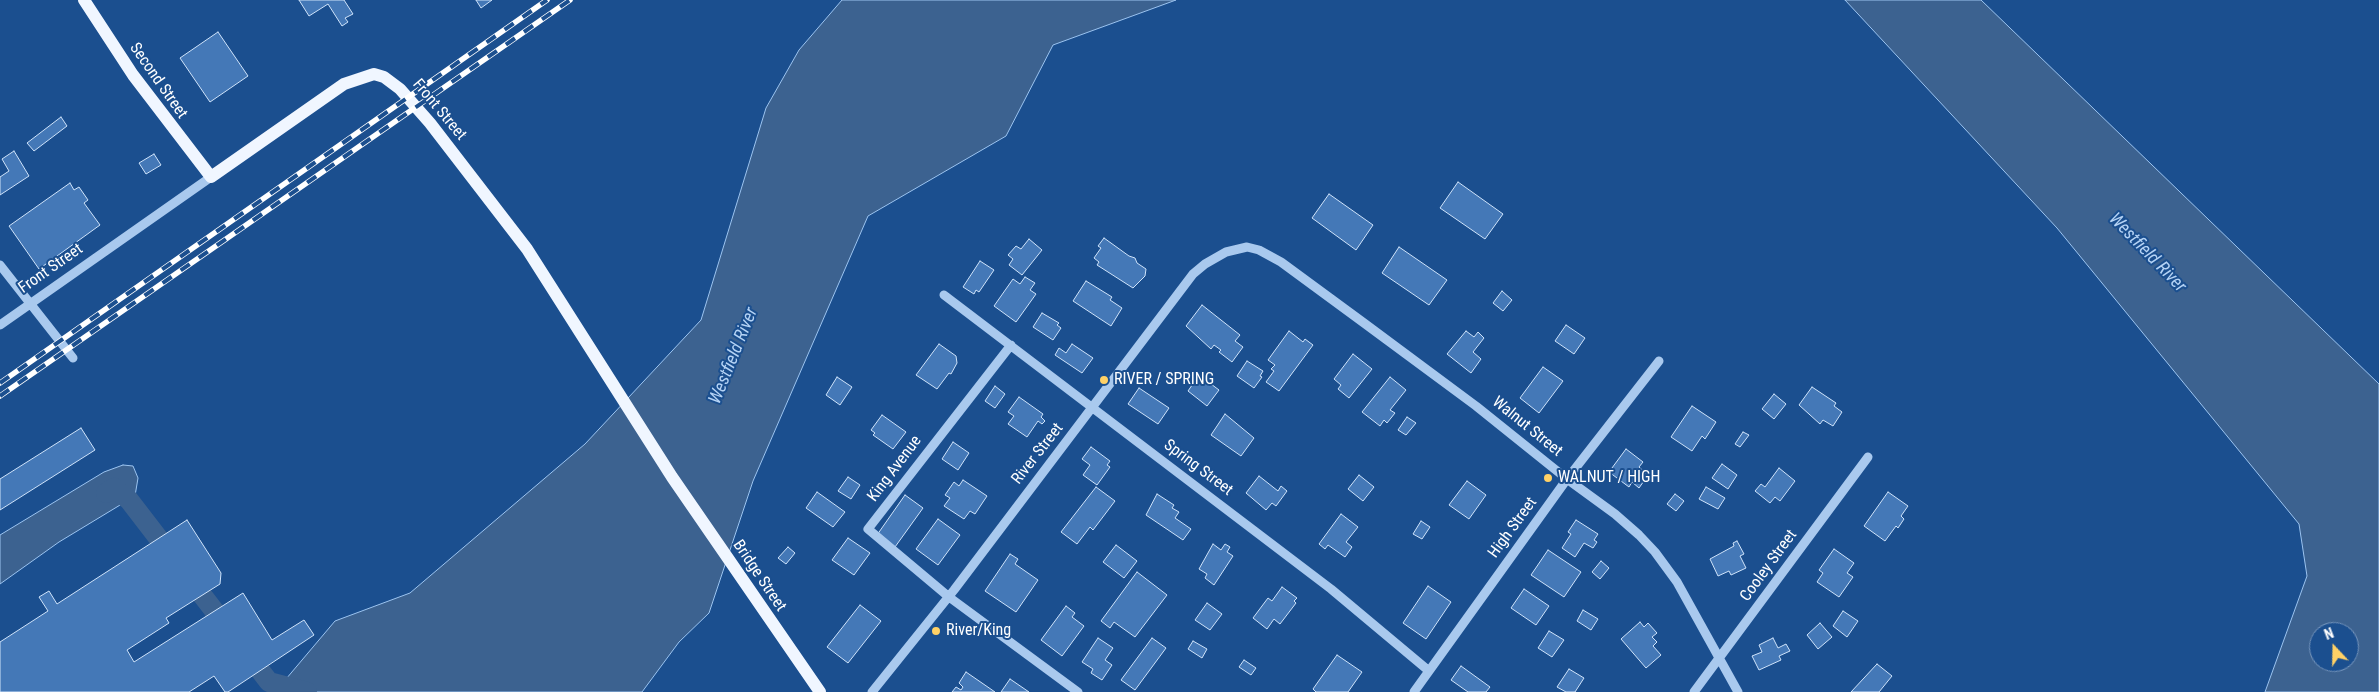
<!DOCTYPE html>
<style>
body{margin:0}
#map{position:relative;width:2379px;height:692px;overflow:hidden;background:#1b4f8f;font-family:"Roboto Condensed",sans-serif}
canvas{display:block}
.north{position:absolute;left:2309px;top:622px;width:50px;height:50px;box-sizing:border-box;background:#1b4f8f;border:1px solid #7695bc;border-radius:50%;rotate:339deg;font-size:14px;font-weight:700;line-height:20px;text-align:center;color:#fff}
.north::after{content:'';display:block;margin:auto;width:18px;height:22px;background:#ffd166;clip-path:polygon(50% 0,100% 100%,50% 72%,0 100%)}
</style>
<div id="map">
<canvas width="2379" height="692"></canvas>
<div class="north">N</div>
</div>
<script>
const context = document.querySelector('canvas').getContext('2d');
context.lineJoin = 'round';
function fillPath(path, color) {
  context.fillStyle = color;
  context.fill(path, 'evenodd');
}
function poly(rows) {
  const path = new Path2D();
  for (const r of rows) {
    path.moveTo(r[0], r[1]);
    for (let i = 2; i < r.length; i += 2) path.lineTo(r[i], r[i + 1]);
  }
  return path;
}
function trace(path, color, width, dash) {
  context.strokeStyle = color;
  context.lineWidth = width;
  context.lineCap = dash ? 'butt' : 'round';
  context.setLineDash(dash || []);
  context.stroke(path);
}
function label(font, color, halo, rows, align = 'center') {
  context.font = font + ' "Roboto Condensed",sans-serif';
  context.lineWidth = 4;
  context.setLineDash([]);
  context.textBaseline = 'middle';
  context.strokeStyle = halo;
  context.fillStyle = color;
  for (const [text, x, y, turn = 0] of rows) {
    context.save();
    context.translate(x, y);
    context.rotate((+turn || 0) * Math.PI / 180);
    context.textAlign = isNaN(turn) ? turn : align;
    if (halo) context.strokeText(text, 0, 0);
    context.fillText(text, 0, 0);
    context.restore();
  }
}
const water = poly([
 [842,0,1176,0,1053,45,1006,136,868,216,753,481,709,613,679,642,642,692,275,692,335,621,410,593,585,444,701,320,766,108,799,50,842,0],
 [1845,0,1981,0,2379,384,2379,692,2265,692,2307,576,2299,524,2057,228,1845,0],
 [2319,632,2349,632,2349,662,2319,662,2319,632],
 [123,465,133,466,138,478,135,496,59,542,0,584,0,535,104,472,123,465]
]);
const canal = poly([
 [106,493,114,488,129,500,269,682,307,692]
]);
const building = poly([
 [299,0,344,0,353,14,345,18,348,22,342,26,328,4,309,16,299,0],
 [476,0,492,0,481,8,476,0],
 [218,32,248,76,210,102,180,58,218,32],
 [61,117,67,126,34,151,27,143,61,117],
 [14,151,29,176,0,195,0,177,9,171,2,159,14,151],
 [154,154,161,165,146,174,139,163,154,154],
 [1458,182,1503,214,1485,239,1440,208,1458,182],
 [70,183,74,190,79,187,88,200,84,203,100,225,39,269,9,226,70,183],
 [1329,194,1373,225,1356,250,1312,218,1329,194],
 [1104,238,1129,256,1135,258,1137,263,1146,269,1145,276,1133,288,1097,265,1099,262,1094,258,1101,248,1098,246,1104,238],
 [1029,239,1042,250,1022,275,1009,265,1013,259,1008,255,1016,246,1021,249,1029,239],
 [1399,247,1447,280,1429,305,1382,273,1399,247],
 [980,261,994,270,979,292,976,290,974,294,963,287,980,261],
 [1025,277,1035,283,1030,290,1036,294,1016,322,994,306,1013,279,1020,284,1025,277],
 [1086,281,1112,297,1110,300,1122,308,1111,326,1073,301,1086,281],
 [1502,291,1512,300,1503,311,1493,303,1502,291],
 [1202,305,1240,335,1235,341,1243,347,1232,362,1219,352,1221,350,1214,345,1211,349,1186,326,1202,305],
 [1042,313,1059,323,1057,325,1061,328,1053,340,1033,327,1042,313],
 [1566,325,1585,338,1574,354,1555,341,1566,325],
 [1289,331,1303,342,1305,339,1313,345,1279,391,1266,382,1274,371,1271,369,1275,365,1268,360,1289,331],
 [1466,331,1474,337,1478,332,1484,338,1473,352,1481,359,1471,373,1447,354,1466,331],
 [939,344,956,356,957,363,951,374,949,373,937,389,916,375,939,344],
 [1072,344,1093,358,1082,373,1055,355,1059,348,1066,353,1072,344],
 [1353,354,1372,369,1349,398,1338,389,1341,385,1334,379,1353,354],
 [1247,361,1263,371,1260,376,1262,377,1254,388,1237,376,1247,361],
 [1543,367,1563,381,1539,413,1520,398,1543,367],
 [1199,375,1219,390,1207,406,1188,391,1199,375],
 [837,377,852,387,840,405,826,395,837,377],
 [1390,377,1406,390,1390,410,1395,413,1387,423,1384,420,1380,426,1362,412,1390,377],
 [995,386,1005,394,995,408,985,401,995,386],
 [1812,387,1836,403,1834,406,1842,412,1833,426,1823,420,1820,424,1799,405,1812,387],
 [1139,388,1169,408,1158,424,1128,404,1139,388],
 [1774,394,1786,404,1774,419,1762,409,1774,394],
 [1019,397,1043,414,1041,417,1045,421,1042,424,1038,421,1027,437,1008,424,1014,416,1008,412,1019,397],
 [1692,406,1716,422,1705,439,1702,436,1692,451,1671,437,1692,406],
 [1225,414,1254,438,1241,456,1211,435,1225,414],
 [882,415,906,432,893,449,873,435,875,433,871,430,882,415],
 [1407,417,1416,423,1406,435,1398,430,1407,417],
 [81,428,95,450,0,510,0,479,81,428],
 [1743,432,1749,435,1740,447,1735,444,1743,432],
 [953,442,969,453,958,470,942,459,953,442],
 [1091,447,1110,461,1107,465,1110,467,1097,485,1083,475,1090,465,1082,459,1091,447],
 [1626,449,1643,462,1639,467,1648,475,1639,488,1632,482,1629,487,1609,472,1626,449],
 [1722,464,1737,475,1728,489,1712,478,1722,464],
 [1779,468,1795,481,1780,501,1775,497,1770,503,1755,491,1761,484,1765,487,1779,468],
 [1359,475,1374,487,1363,501,1348,489,1359,475],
 [1259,476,1278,491,1281,486,1287,491,1276,506,1272,503,1266,510,1246,493,1259,476],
 [848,477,860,485,851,499,838,491,848,477],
 [963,480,987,496,975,514,970,511,964,519,944,506,950,498,945,495,954,482,959,486,963,480],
 [1467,481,1486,495,1469,519,1449,505,1467,481],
 [1096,487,1115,501,1093,530,1090,527,1077,544,1061,532,1096,487],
 [1706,487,1725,498,1718,509,1699,499,1706,487],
 [817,492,845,512,833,527,806,508,817,492],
 [1888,492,1908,506,1901,516,1904,519,1898,528,1896,526,1885,541,1864,526,1888,492],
 [1157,494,1174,505,1172,508,1179,512,1175,518,1191,529,1183,540,1146,515,1157,494],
 [1675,494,1684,501,1676,511,1667,504,1675,494],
 [905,495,923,508,895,547,877,535,905,495],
 [1341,514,1358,527,1346,542,1352,547,1345,557,1328,545,1325,549,1319,544,1341,514],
 [938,519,960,535,938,565,916,549,938,519],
 [187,520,221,573,220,584,166,618,169,623,127,650,134,662,243,593,272,640,304,620,314,635,228,692,225,692,214,676,189,692,0,692,0,642,48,611,39,597,49,591,57,604,187,520],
 [1576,520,1598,534,1594,540,1597,542,1593,548,1584,543,1575,557,1562,548,1571,534,1568,532,1576,520],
 [1421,521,1430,527,1422,539,1413,534,1421,521],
 [848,538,870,553,854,575,832,560,848,538],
 [1737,541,1744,554,1740,556,1746,568,1731,575,1729,571,1718,576,1710,559,1734,546,1733,543,1737,541],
 [1213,544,1221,550,1225,544,1230,547,1227,552,1233,556,1214,585,1205,578,1207,574,1199,569,1213,544],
 [1116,545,1137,561,1124,578,1103,562,1116,545],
 [788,547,795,553,786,564,778,558,788,547],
 [1834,549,1854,563,1847,573,1853,577,1839,597,1817,582,1823,573,1819,570,1834,549],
 [1548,550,1581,572,1564,597,1531,575,1548,550],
 [1010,554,1018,559,1015,564,1038,580,1016,612,985,591,1010,554],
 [1601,561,1609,568,1600,579,1592,572,1601,561],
 [1137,572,1167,595,1135,637,1114,622,1110,628,1101,621,1137,572],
 [1428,586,1451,602,1426,639,1403,623,1428,586],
 [1282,587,1297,598,1294,601,1296,603,1280,624,1274,619,1267,629,1253,618,1268,598,1272,601,1282,587],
 [1524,589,1549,606,1536,625,1511,608,1524,589],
 [1207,603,1222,614,1210,630,1195,620,1207,603],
 [860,605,881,621,848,663,827,647,860,605],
 [1066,606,1075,613,1072,617,1084,626,1062,656,1041,640,1066,606],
 [1583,610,1598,619,1591,630,1577,621,1583,610],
 [1843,611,1858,621,1847,637,1833,626,1843,611],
 [1640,622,1644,627,1648,623,1657,633,1652,637,1657,642,1653,646,1661,655,1646,668,1621,639,1640,622],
 [1820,623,1832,637,1818,649,1807,635,1820,623],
 [1549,631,1564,640,1552,657,1538,648,1549,631],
 [1098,638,1113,648,1105,660,1112,665,1102,680,1091,673,1093,669,1082,662,1098,638],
 [1152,638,1166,648,1135,690,1121,680,1152,638],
 [1773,638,1778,648,1786,644,1790,651,1779,656,1781,660,1759,670,1752,656,1762,652,1759,645,1773,638],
 [1193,641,1207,649,1202,658,1188,649,1193,641],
 [1337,655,1362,672,1348,692,1316,692,1313,689,1337,655],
 [1244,660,1256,668,1251,675,1239,667,1244,660],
 [1877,664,1892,676,1879,692,1851,692,1877,664],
 [1461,666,1490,687,1486,692,1468,692,1451,680,1461,666],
 [1569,669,1584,678,1575,692,1566,692,1557,687,1569,669],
 [966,672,995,692,952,692,956,687,961,690,963,687,959,683,966,672],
 [1010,679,1029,692,1001,692,1010,679]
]);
const minor = poly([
 [0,265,73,358],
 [944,295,1331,589,1429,671],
 [0,325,211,177],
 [1011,345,868,529,949,597,1078,692],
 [872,692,954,590,1193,274,1205,264,1226,252,1247,247,1259,250,1281,262,1364,323,1476,406,1567,479,1615,514,1639,535,1655,552,1677,582,1738,692],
 [1414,692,1567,479,1659,361],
 [1694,692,1868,457]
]);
const major = poly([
 [84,0,133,75,211,177,344,84,374,74,384,77,400,89,430,123,527,249,672,477,820,692]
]);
const rail = poly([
 [0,383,547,0],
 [0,396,570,0]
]);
const markers = [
 [1104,380,5,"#ffd166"],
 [1548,478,5,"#ffd166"],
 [936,631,5,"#ffd166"]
];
const streetNames = [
 ["Second Street",158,81,55],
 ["Front Street",439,110,50],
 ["Front Street",51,269,-35],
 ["Walnut Street",1527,427,39],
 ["River Street",1038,454,-52],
 ["Spring Street",1198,468,37],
 ["King Avenue",895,469,-53],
 ["High Street",1513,528,-54],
 ["Cooley Street",1769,566,-54],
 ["Bridge Street",759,576,56]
];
const poiNames = [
 ["RIVER / SPRING",1114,380],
 ["WALNUT / HIGH",1558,478],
 ["River/King",946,631]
];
const waterNames = [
 ["Westfield River",2147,253,46],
 ["Westfield River",734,356,-68]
];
fillPath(water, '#3c6290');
trace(water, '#9cc4f0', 1);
trace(canal, '#3c6290', 20);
fillPath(building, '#4478b7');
trace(building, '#cfe3fa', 1);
trace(minor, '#a9c9ee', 9);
trace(major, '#f0f6ff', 12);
trace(rail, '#fff', 5.5);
trace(rail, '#1b4f8f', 4, [11]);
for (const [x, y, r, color] of markers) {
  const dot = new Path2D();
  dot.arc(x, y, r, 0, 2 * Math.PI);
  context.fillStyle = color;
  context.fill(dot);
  trace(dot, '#1b4f8f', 2);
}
label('16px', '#fff', '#1b4f8f', streetNames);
label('16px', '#fff', '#1b4f8f', poiNames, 'left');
label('italic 18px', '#b5d3f5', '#1b4f8f', waterNames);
</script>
